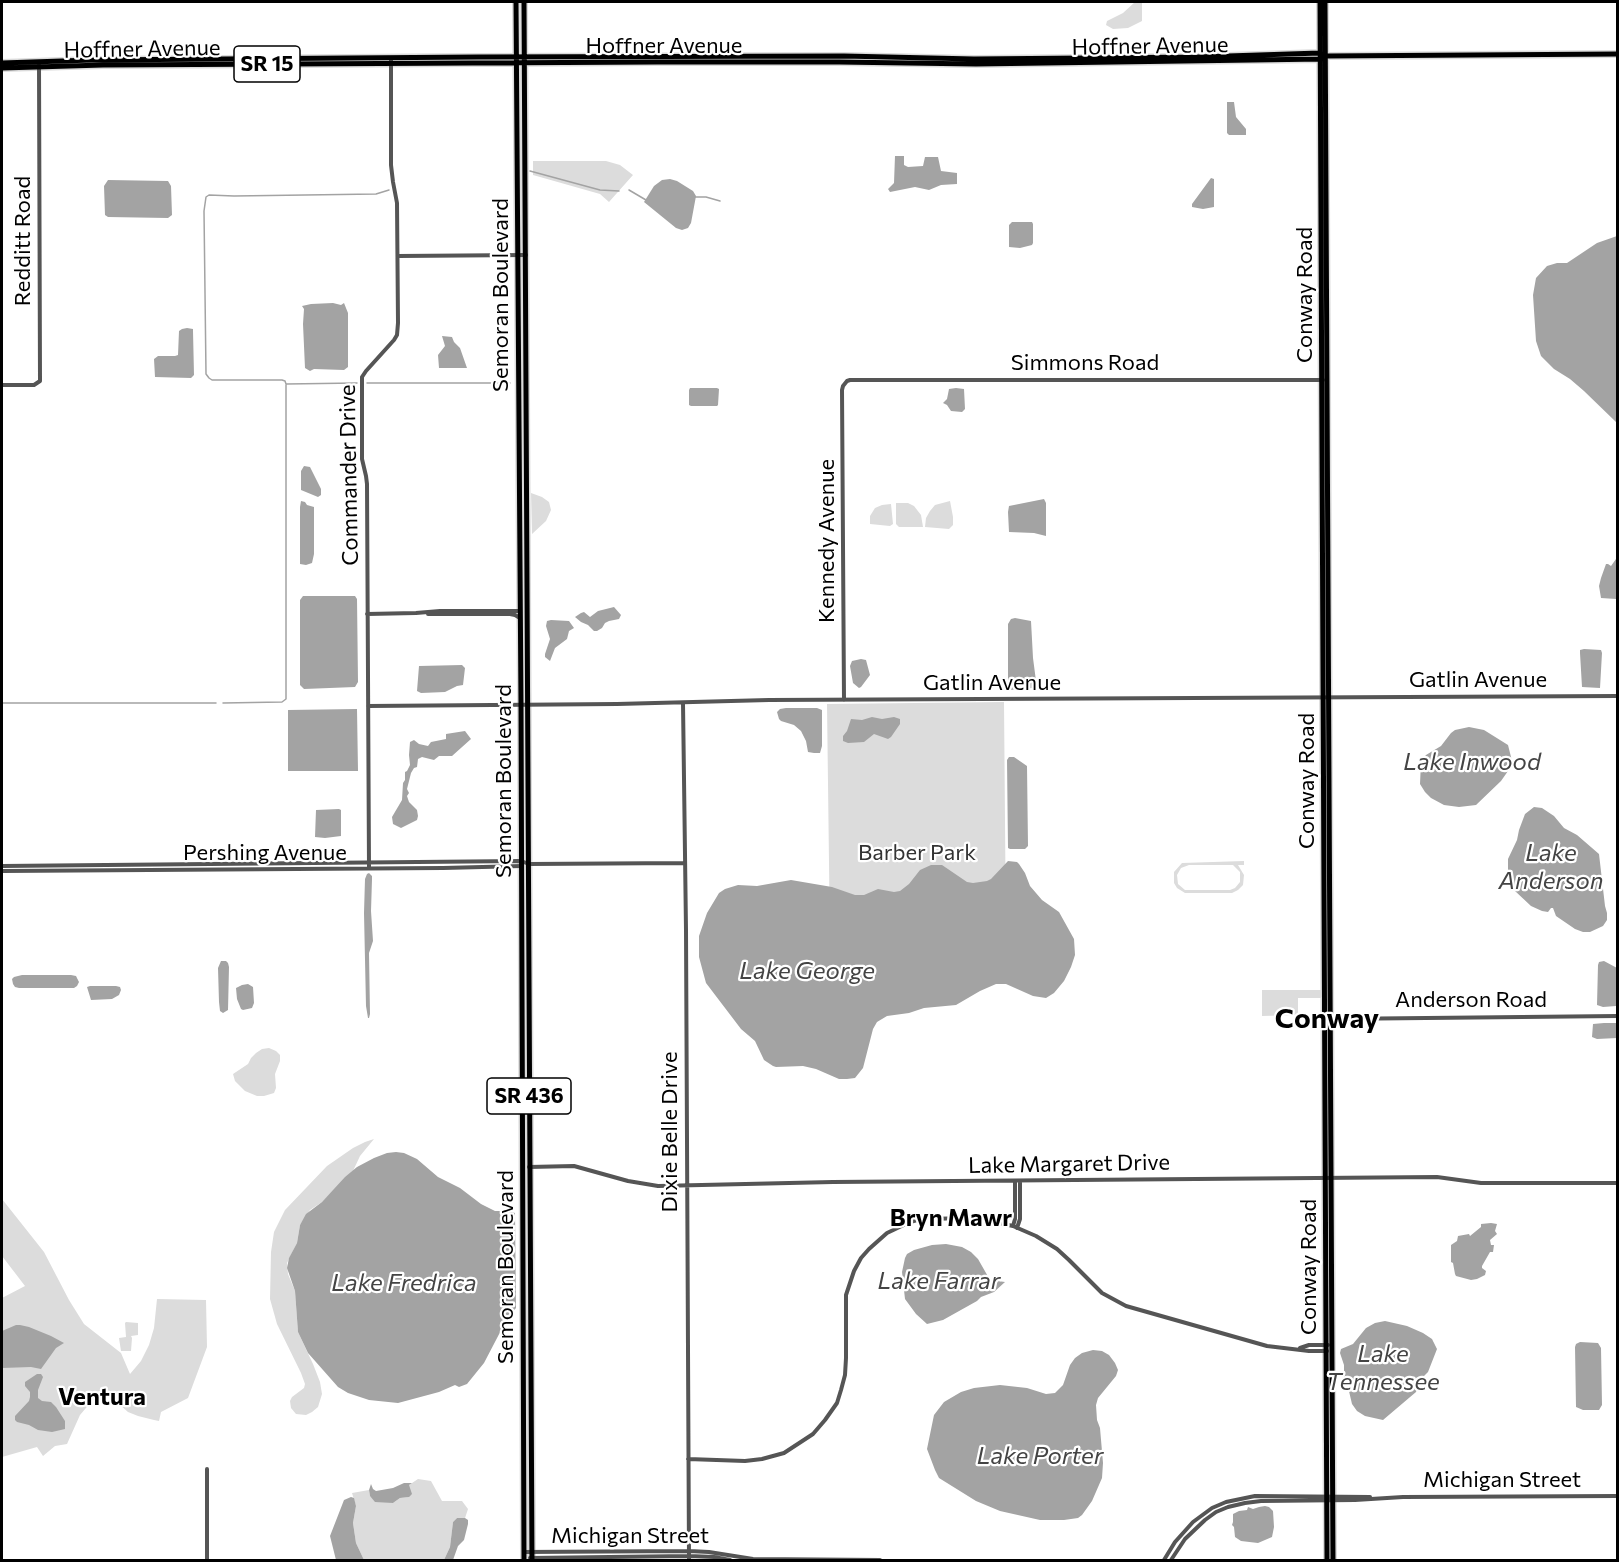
<!DOCTYPE html>
<style>
body{margin:0}
#map{position:relative;width:1619px;height:1562px;overflow:hidden;background:#fff;font-family:Commissioner,sans-serif}
canvas{display:block}
.frame{position:absolute;inset:0;border:3px solid #000;pointer-events:none}
</style>
<div id="map">
<canvas width="1619" height="1562"></canvas>
<div class="frame"></div>
</div>
<script>
const context = document.querySelector('canvas').getContext('2d');
context.lineJoin = 'round';
function fillPath(path, color) {
  context.fillStyle = color;
  context.fill(path, 'evenodd');
}
function poly(rows) {
  const path = new Path2D();
  for (const r of rows) {
    path.moveTo(r[0], r[1]);
    for (let i = 2; i < r.length; i += 2) path.lineTo(r[i], r[i + 1]);
  }
  return path;
}
function trace(path, color, width, dash) {
  context.strokeStyle = color;
  context.lineWidth = width;
  context.lineCap = dash ? 'butt' : 'round';
  context.setLineDash(dash || []);
  context.stroke(path);
}
function label(font, color, halo, rows, align = 'center') {
  context.font = font + ' Commissioner,sans-serif';
  context.lineWidth = 4.5;
  context.setLineDash([]);
  context.textBaseline = 'middle';
  context.strokeStyle = halo;
  context.fillStyle = color;
  for (const [text, x, y, turn = 0] of rows) {
    context.save();
    context.translate(x, y);
    context.rotate((+turn || 0) * Math.PI / 180);
    context.textAlign = isNaN(turn) ? turn : align;
    if (halo) context.strokeText(text, 0, 0);
    context.fillText(text, 0, 0);
    context.restore();
  }
}
const green = poly([
 [1135,2,1142,2,1142,21,1128,28,1113,29,1106,25,1107,21,1123,13],
 [533,161,606,161,620,165,633,175,609,202,600,194,533,175],
 [531,493,542,497,549,502,551,510,546,521,532,534],
 [950,501,953,517,953,525,949,529,925,527,926,518,930,511,935,505],
 [896,503,908,503,914,506,921,515,923,527,899,527,896,524],
 [891,504,893,524,890,526,870,524,870,516,875,508,882,505],
 [1004,702,1006,940,830,942,827,704],
 [1244,861,1244,865,1238,865,1244,875,1243,885,1238,890,1232,893,1185,893,1177,888,1174,883,1174,872,1182,863],
 [1189,865,1233,865,1240,872,1240,882,1235,888,1230,890,1185,890,1178,884,1177,875,1181,868],
 [1262,990,1322,990,1322,998,1298,998,1298,1015,1262,1016],
 [269,1048,276,1051,280,1055,280,1061,275,1074,276,1088,274,1093,264,1096,257,1096,245,1091,235,1081,233,1074,248,1064,251,1058,256,1053,262,1049],
 [374,1139,360,1156,353,1171,322,1202,310,1210,300,1225,297,1243,287,1263,288,1274,295,1291,298,1332,313,1364,320,1382,322,1394,318,1407,312,1412,306,1415,296,1414,291,1408,290,1401,292,1397,304,1388,305,1384,301,1373,277,1324,270,1299,271,1252,274,1232,285,1210,327,1166,353,1148,365,1142],
 [2,1199,44,1252,69,1300,84,1324,121,1353,130,1374,141,1361,149,1345,154,1328,157,1299,206,1300,207,1347,188,1398,161,1412,159,1421,154,1420,138,1416,128,1412,102,1389,80,1415,67,1444,55,1446,43,1456,37,1447,2,1457,2,1298,25,1286,2,1256],
 [126,1322,138,1323,138,1335,131,1336,132,1338,131,1351,121,1351,119,1338,126,1337,125,1323],
 [418,1479,431,1481,442,1501,462,1501,468,1509,465,1518,457,1518,453,1522,450,1547,444,1560,364,1560,356,1543,353,1523,356,1506,352,1493,369,1490,370,1496,393,1503,400,1498,409,1497,409,1485]
]);
const water = poly([
 [1227,102,1234,102,1236,117,1246,129,1246,135,1229,135,1227,133],
 [895,156,904,156,904,165,908,167,923,166,925,157,938,157,941,171,957,173,957,184,941,185,929,190,915,187,890,192,888,189,894,183],
 [1211,178,1214,179,1214,207,1203,209,1192,207,1192,204],
 [670,179,677,181,693,191,696,196,691,223,688,228,682,230,676,228,644,202,654,186,662,180],
 [108,180,168,181,171,186,172,215,168,218,108,217,105,215,104,186],
 [1012,222,1032,222,1033,224,1033,243,1032,245,1020,248,1009,247,1009,225],
 [1617,236,1618,236,1617,423,1584,391,1570,379,1554,369,1541,356,1536,341,1533,295,1536,278,1547,266,1557,263,1567,263,1597,243],
 [333,303,341,305,344,303,348,313,348,367,344,370,314,369,310,371,305,368,303,324,304,309,302,306,311,304],
 [187,328,193,329,193,331,194,375,191,378,155,377,154,359,158,356,175,356,178,355,179,331,182,329],
 [442,336,452,337,454,342,460,348,467,368,439,368,438,355,445,346],
 [690,388,717,388,719,389,718,405,717,406,691,406,689,405,689,390],
 [956,388,964,389,965,409,962,412,951,411,947,405,943,403,947,399,949,389],
 [304,466,310,467,321,489,321,495,318,497,301,490,301,471],
 [1044,499,1046,503,1046,536,1034,533,1009,532,1008,512,1009,506],
 [301,501,305,502,307,505,314,507,314,554,312,563,306,565,300,564,300,507],
 [1616,559,1617,559,1617,603,1616,599,1601,598,1599,586,1601,578,1606,564,1608,564,1611,566],
 [303,596,355,596,357,599,358,682,355,687,304,689,300,685,300,600],
 [614,607,621,615,619,619,609,621,605,623,602,628,597,631,594,631,588,625,581,622,575,617,581,613,584,612,590,617,598,611],
 [1015,618,1031,621,1033,658,1036,681,1035,684,1032,688,1010,690,1008,688,1008,624,1011,619],
 [551,620,569,621,574,628,569,631,567,639,555,648,550,661,545,657,545,654,550,639,546,626,547,621],
 [1584,649,1601,650,1602,653,1600,688,1582,687,1580,653,1580,650],
 [861,659,866,660,870,675,861,687,859,688,853,683,850,666,852,661],
 [462,665,465,668,463,685,457,686,445,692,421,693,417,691,419,666],
 [817,708,822,710,822,746,820,753,814,753,808,752,806,741,801,731,794,725,781,721,779,719,777,712,780,709,786,708],
 [357,709,358,771,288,771,288,710],
 [872,717,882,719,894,717,900,719,900,724,891,737,888,739,874,734,864,742,848,743,843,741,843,736,847,731,851,719,862,720],
 [1469,727,1484,730,1508,745,1512,761,1508,771,1501,781,1476,805,1459,807,1444,805,1431,798,1425,792,1420,784,1421,761,1426,755,1441,746,1451,733,1455,730],
 [465,731,471,739,452,756,439,756,434,760,422,757,418,759,417,767,414,768,411,773,407,789,409,793,407,796,409,802,417,810,418,816,417,820,401,828,393,824,392,817,402,800,403,783,405,780,405,772,407,771,410,765,409,755,410,742,414,740,419,744,428,746,431,742,446,739,446,734],
 [1009,757,1014,757,1027,766,1028,846,1025,849,1010,849,1008,848,1007,760],
 [1534,807,1542,808,1554,816,1564,828,1577,835,1599,854,1605,906,1607,913,1607,920,1603,926,1590,932,1583,932,1575,929,1556,916,1553,908,1551,908,1548,912,1542,911,1531,906,1515,891,1508,871,1508,859,1517,840,1519,830,1525,814],
 [339,809,341,810,341,836,325,838,315,837,316,810],
 [1008,861,1017,862,1019,864,1025,873,1030,886,1042,900,1059,912,1074,939,1075,955,1071,967,1064,981,1054,993,1046,998,1033,996,1006,984,996,984,980,991,956,1005,924,1008,909,1013,887,1016,877,1022,873,1029,863,1068,855,1078,847,1079,839,1079,816,1069,803,1066,776,1067,773,1066,764,1060,755,1041,741,1029,706,983,699,957,699,936,707,913,719,893,725,889,738,885,757,886,791,880,832,887,855,895,864,895,878,889,894,892,900,891,909,884,920,870,931,865,942,865,967,882,973,883,987,881,991,879],
 [369,873,372,876,372,879,371,911,373,941,369,953,370,1014,369,1018,368,1018,366,1006,364,913,365,879,367,874],
 [221,961,226,961,228,963,229,967,228,1010,223,1013,220,1011,219,1002,218,968],
 [1604,961,1617,968,1618,1005,1616,1006,1603,1007,1597,1005,1598,965,1599,962],
 [22,975,71,975,76,976,79,982,77,986,74,988,19,988,15,987,13,984,12,979,14,977],
 [248,984,253,987,254,1003,252,1008,243,1010,241,1009,237,999,236,988,242,985],
 [90,986,116,986,120,987,121,990,119,995,112,999,91,1000,87,987],
 [1604,1023,1617,1023,1617,1038,1597,1039,1592,1037,1593,1024],
 [396,1152,404,1153,417,1159,438,1177,460,1188,481,1204,495,1211,508,1211,515,1213,516,1308,508,1317,484,1363,467,1384,459,1387,455,1385,439,1392,398,1403,369,1400,348,1393,338,1387,308,1353,298,1332,295,1291,287,1268,289,1258,297,1243,300,1225,306,1214,322,1202,345,1177,357,1167,374,1158,387,1153],
 [1491,1223,1497,1224,1495,1231,1497,1234,1490,1240,1491,1245,1494,1245,1493,1252,1490,1252,1482,1266,1482,1268,1486,1271,1485,1275,1477,1279,1471,1280,1456,1276,1455,1274,1453,1263,1451,1262,1451,1245,1457,1241,1458,1236,1469,1234,1470,1236,1481,1227,1481,1224],
 [946,1244,962,1247,971,1252,978,1259,990,1280,1005,1282,994,1292,981,1297,977,1301,943,1320,927,1324,916,1314,905,1299,902,1272,905,1258,907,1254,914,1250,932,1245],
 [1385,1321,1407,1326,1423,1333,1432,1339,1437,1349,1428,1372,1420,1380,1416,1392,1383,1420,1365,1416,1357,1411,1352,1404,1348,1387,1344,1381,1344,1365,1340,1353,1341,1349,1353,1344,1366,1328,1375,1323],
 [16,1325,20,1325,29,1327,51,1336,64,1343,56,1348,41,1369,31,1367,2,1368,2,1331],
 [1580,1342,1598,1343,1601,1348,1602,1405,1599,1410,1583,1410,1576,1407,1575,1347,1576,1344],
 [1093,1350,1102,1351,1109,1355,1115,1363,1118,1370,1116,1376,1098,1398,1096,1405,1097,1420,1100,1428,1103,1463,1102,1478,1092,1501,1082,1515,1078,1518,1064,1520,1040,1520,1000,1511,976,1501,939,1478,935,1470,927,1449,934,1415,944,1402,961,1392,974,1388,1000,1385,1027,1388,1046,1394,1055,1393,1063,1385,1070,1365,1075,1358,1082,1353],
 [37,1374,41,1374,43,1377,38,1390,38,1398,42,1401,51,1402,56,1407,65,1421,65,1429,52,1432,38,1430,29,1425,17,1422,15,1420,15,1416,29,1401,30,1397,30,1392,25,1386,25,1382],
 [404,1483,412,1483,409,1485,412,1494,409,1497,400,1498,393,1503,375,1502,370,1496,369,1490,371,1484,373,1489,376,1491,393,1488],
 [351,1497,354,1498,356,1506,353,1523,356,1543,364,1560,336,1560,330,1536,344,1500],
 [1265,1506,1269,1507,1273,1511,1274,1527,1272,1537,1258,1543,1241,1541,1235,1537,1234,1527,1232,1525,1233,1522,1233,1514,1239,1511,1247,1510,1248,1507,1253,1509,1259,1507],
 [457,1518,465,1518,468,1520,468,1524,464,1540,458,1546,453,1560,444,1560,450,1547,453,1522]
]);
const stream = poly([
 [530,171,600,190,619,191],
 [629,190,646,200],
 [695,197,706,197,720,201],
 [357,383,286,384,285,381,282,380,212,380,209,378,206,374,204,211,206,197,209,195,234,196,376,194,389,190],
 [367,383,510,383],
 [2,703,216,703],
 [223,703,282,702,286,699,286,385]
]);
const minor = poly([
 [398,256,526,255],
 [2,385,34,385,40,381,39,65],
 [367,614,416,613,440,611,520,611],
 [428,614,510,614,515,615,520,618],
 [844,700,842,390,843,386,847,381,850,380,1323,380],
 [683,703,686,930,689,1560],
 [368,706,617,704,769,700,1618,696],
 [2,866,521,861,529,864,685,863],
 [369,868,367,484,366,476,362,459,362,377,366,371,394,340,397,335,398,323,397,203,393,182,391,165,391,58],
 [2,871,443,868,522,866],
 [1330,1019,1618,1016],
 [529,1167,574,1166,628,1181,658,1186,833,1182,1437,1177,1481,1183,1618,1183],
 [1013,1226,1015,1219,1015,1181],
 [1017,1228,1020,1219,1020,1181],
 [1300,1348,1309,1345,1328,1345],
 [688,1459,745,1461,762,1459,784,1453,813,1434,825,1420,837,1403,841,1390,845,1375,846,1358,846,1295,854,1271,861,1258,869,1249,887,1233,910,1222,921,1219,976,1218,1013,1226,1036,1236,1057,1249,1069,1260,1102,1293,1126,1306,1267,1346,1309,1351,1327,1351],
 [207,1469,207,1560],
 [524,1552,689,1551,709,1552,753,1559,880,1560],
 [530,1558,689,1556,714,1557,730,1560],
 [1164,1560,1175,1542,1193,1522,1212,1508,1226,1502,1255,1496,1370,1497],
 [1171,1560,1185,1539,1205,1520,1216,1512,1228,1507,1245,1503,1261,1501,1355,1500,1403,1497,1618,1496]
]);
const major = poly([
 [516,2,521,705,524,1560],
 [524,2,532,1560],
 [1320,2,1327,1560],
 [1325,2,1333,1560],
 [2,63,92,60,478,57,844,56,974,59,1197,57,1320,53,1326,56,1618,54],
 [2,68,103,65,657,62,839,62,976,64,1322,59]
]);
const shields = [
 [267,64,66],
 [529,1096,84]
];
const shieldNames = [
 ["SR 15",267,64],
 ["SR 436",529,1096]
];
const streetNames = [
 ["Hoffner Avenue",664,46],
 ["Hoffner Avenue",1150,46,-1],
 ["Hoffner Avenue",142,49,-1],
 ["Redditt Road",23,241,-90],
 ["Semoran Boulevard",501,295,-90],
 ["Conway Road",1305,295,-90],
 ["Simmons Road",1085,363],
 ["Commander Drive",349,475,-91],
 ["Kennedy Avenue",827,541,-90],
 ["Gatlin Avenue",1478,680],
 ["Gatlin Avenue",992,683],
 ["Semoran Boulevard",504,781,-90],
 ["Conway Road",1307,781,-90],
 ["Pershing Avenue",265,853],
 ["Anderson Road",1471,1000],
 ["Dixie Belle Drive",670,1132,-90],
 ["Lake Margaret Drive",1069,1164,-1],
 ["Semoran Boulevard",506,1267,-90],
 ["Conway Road",1309,1267,-90],
 ["Michigan Street",1502,1480],
 ["Michigan Street",630,1536]
];
const parkNames = [
 ["Barber Park",917,853]
];
const waterNames = [
 ["Lake Inwood",1472,762],
 ["Lake",1551,853],
 ["Anderson",1551,881],
 ["Lake George",807,971],
 ["Lake Farrar",939,1281],
 ["Lake Fredrica",404,1283],
 ["Lake",1383,1354],
 ["Tennessee",1383,1382],
 ["Lake Porter",1040,1456]
];
const neighbourhoodNames = [
 ["Bryn Mawr",951,1218],
 ["Ventura",102,1397]
];
const districtNames = [
 ["Conway",1327,1019]
];
fillPath(green, '#dcdcdc');
fillPath(water, '#a3a3a3');
trace(stream, '#a3a3a3', 1.5);
trace(major, '#dbdbdb', 8);
trace(minor, '#555', 4);
trace(major, '#000', 5);
for (const [x, y, w] of shields) {
  const box = new Path2D();
  box.roundRect(x - w / 2, y - 18, w, 36, 4.5);
  context.fillStyle = '#fff';
  context.fill(box);
  trace(box, '#000', 1.5);
}
label('bold 21px', '#000', null, shieldNames);
label('22px', '#000', '#fff', streetNames);
label('22px', '#333', '#fff', parkNames);
label('italic 24px', '#444', '#fff', waterNames);
label('bold 24px', '#000', '#fff', neighbourhoodNames);
label('bold 28px', '#000', '#fff', districtNames);
</script>
